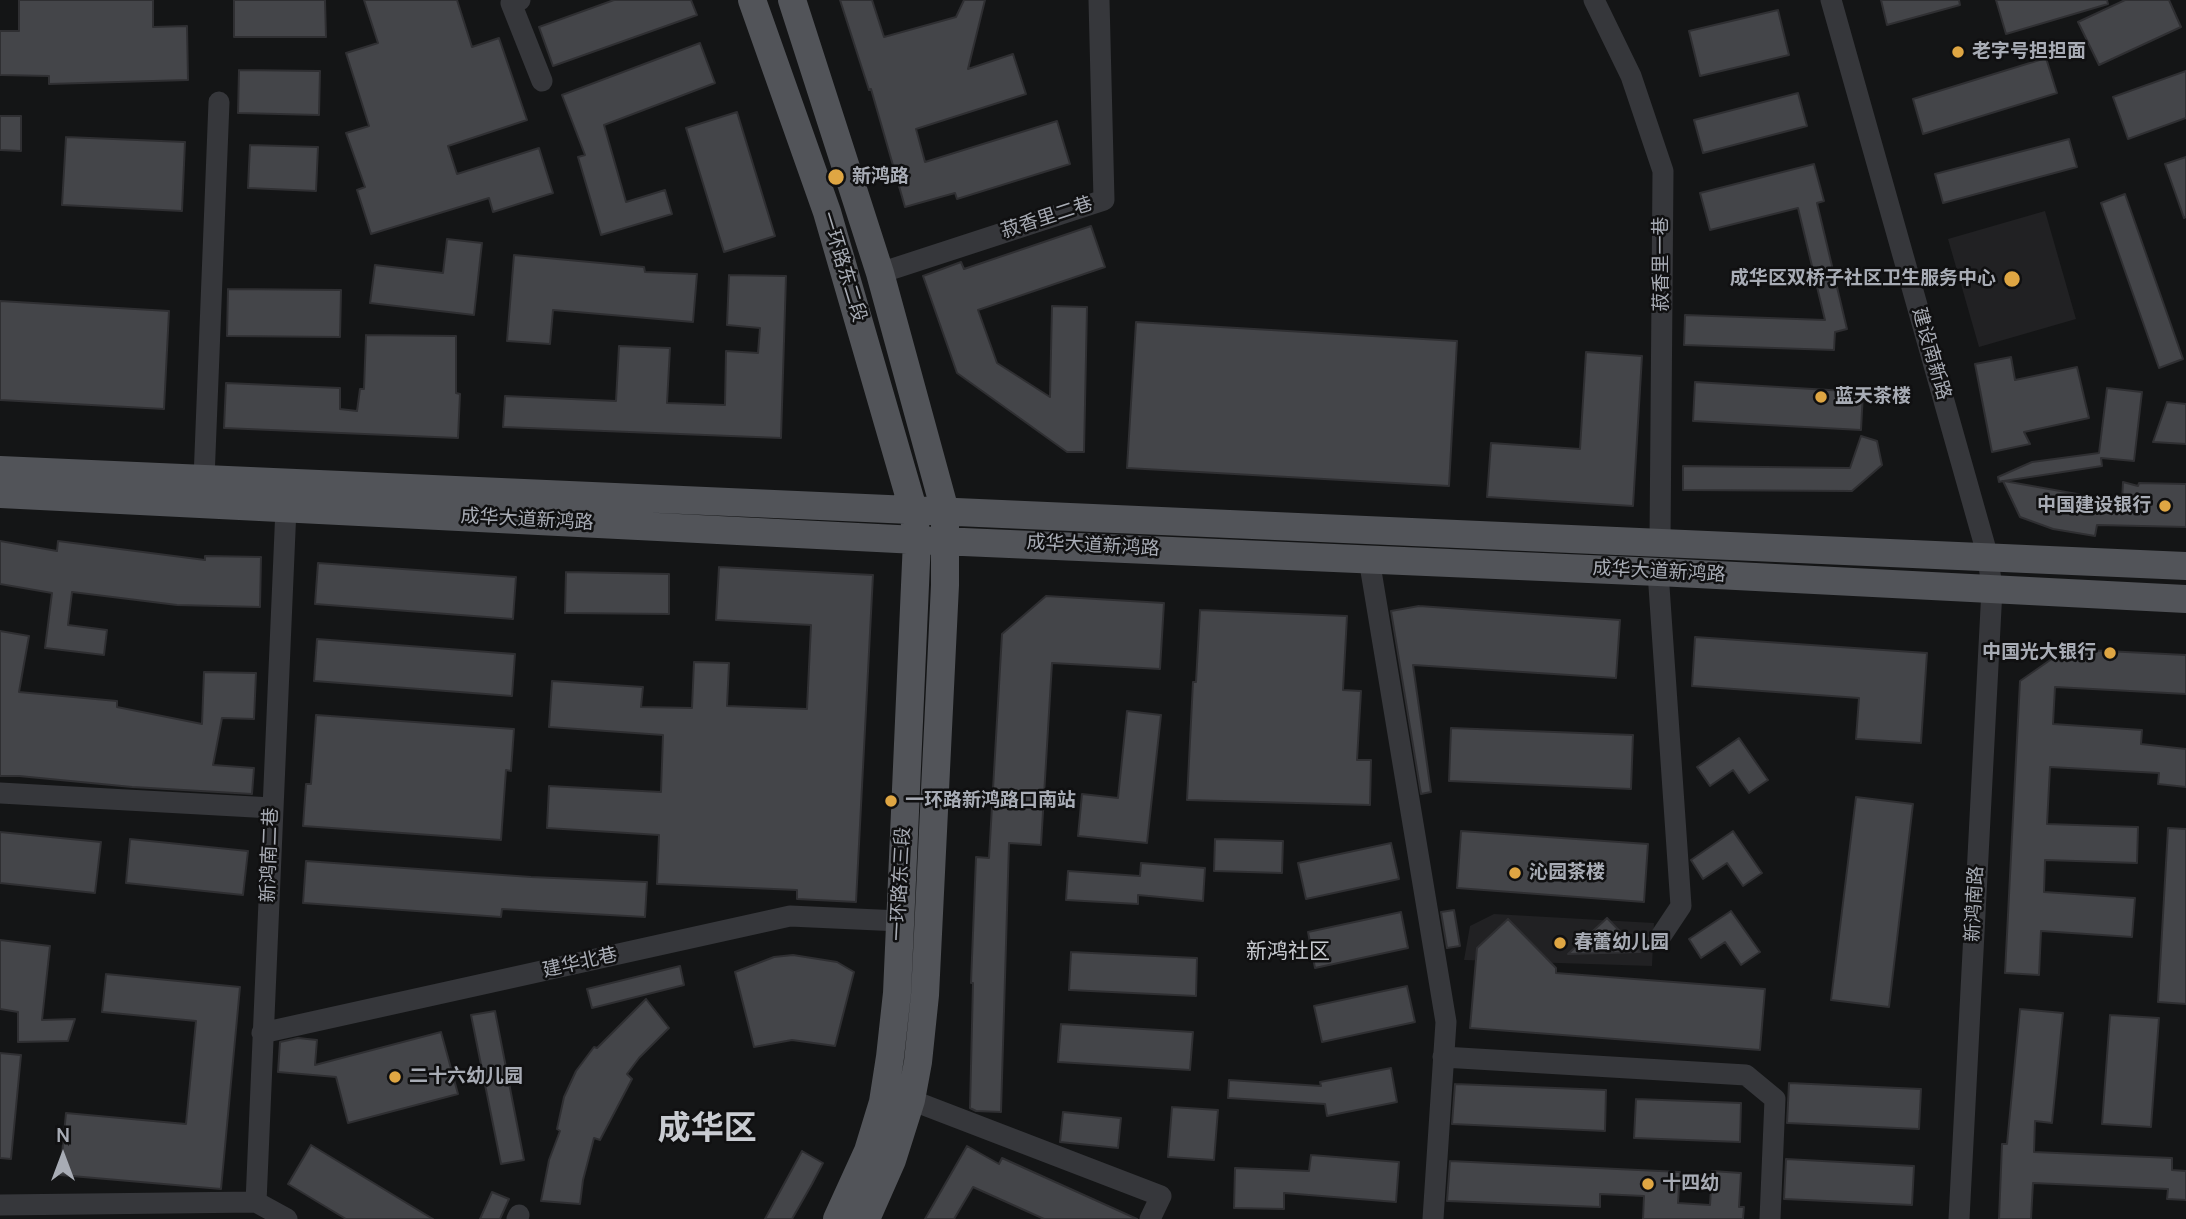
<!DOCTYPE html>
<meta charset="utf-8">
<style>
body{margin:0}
#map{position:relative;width:2186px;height:1219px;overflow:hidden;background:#141516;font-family:Manrope,sans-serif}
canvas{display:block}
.north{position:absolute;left:28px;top:1121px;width:70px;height:70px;-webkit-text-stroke:5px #101011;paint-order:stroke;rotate:0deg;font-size:19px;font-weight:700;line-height:28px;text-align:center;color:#a8acb5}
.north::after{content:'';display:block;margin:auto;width:24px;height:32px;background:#a8acb5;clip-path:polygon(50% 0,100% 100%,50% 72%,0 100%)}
</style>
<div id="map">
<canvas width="2186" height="1219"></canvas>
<div class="north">N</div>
</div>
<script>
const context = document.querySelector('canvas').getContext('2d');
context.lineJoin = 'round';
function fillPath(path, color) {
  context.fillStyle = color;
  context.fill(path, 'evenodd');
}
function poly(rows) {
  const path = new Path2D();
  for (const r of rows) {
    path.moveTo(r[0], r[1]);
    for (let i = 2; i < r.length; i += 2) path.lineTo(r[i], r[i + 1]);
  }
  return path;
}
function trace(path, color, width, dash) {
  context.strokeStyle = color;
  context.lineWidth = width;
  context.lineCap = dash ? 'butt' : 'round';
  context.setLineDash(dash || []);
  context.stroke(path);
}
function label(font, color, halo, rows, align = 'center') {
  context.font = font + ' Manrope,"Noto Sans SC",sans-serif';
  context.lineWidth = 5;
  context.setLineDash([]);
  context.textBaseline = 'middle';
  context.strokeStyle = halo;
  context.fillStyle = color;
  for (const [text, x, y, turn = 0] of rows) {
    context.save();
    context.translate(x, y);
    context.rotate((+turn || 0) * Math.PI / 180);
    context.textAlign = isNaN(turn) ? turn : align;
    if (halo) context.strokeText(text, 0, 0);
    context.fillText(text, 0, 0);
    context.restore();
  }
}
const built = poly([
 [2045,211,2076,319,1979,347,1948,239],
 [1494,914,1654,923,1652,966,1464,960,1470,926]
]);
const building = poly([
 [19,0,153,0,153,27,187,26,188,80,49,84,49,76,0,75,0,31,19,31,19,0],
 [234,0,325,0,326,37,234,37,234,0],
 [364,0,457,0,472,47,499,38,527,120,448,146,457,174,539,148,553,193,493,212,489,198,371,234,357,190,365,187,346,133,369,126,346,53,378,43,364,0],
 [614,0,691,0,697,15,553,66,539,27,614,0],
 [840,0,872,0,884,37,956,17,964,0,985,0,968,69,1013,54,1026,94,916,129,925,162,1057,121,1070,164,957,199,955,193,905,207,871,89,869,90,840,0],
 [1881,0,1959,0,1960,5,1887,25,1881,0],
 [1996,0,2107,0,2108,4,2006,34,1996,0],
 [2125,0,2169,0,2181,27,2099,65,2078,22,2125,0],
 [1778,10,1789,55,1700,76,1689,31,1778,10],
 [700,43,715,83,604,125,626,202,665,190,672,214,601,235,578,157,585,155,562,95,700,43],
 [2046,58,2057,93,1923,134,1913,99,2046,58],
 [239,70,320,71,319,115,238,113,239,70],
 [2186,71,2186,118,2128,139,2113,97,2186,71],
 [1798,93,1807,126,1703,153,1694,120,1798,93],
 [737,112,775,236,724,252,686,128,737,112],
 [0,116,21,116,21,151,0,150,0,116],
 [66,137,185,142,182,211,62,205,66,137],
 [2069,139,2077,167,1943,203,1935,174,2069,139],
 [250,145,318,147,316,191,248,188,250,145],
 [2186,157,2186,217,2184,218,2165,164,2186,157],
 [1814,164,1824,201,1817,203,1847,329,1835,332,1834,350,1684,345,1685,315,1825,320,1798,208,1710,230,1700,193,1814,164],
 [2125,194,2183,359,2159,368,2101,203,2125,194],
 [1091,226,1105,267,978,310,997,363,1050,397,1052,306,1087,307,1084,452,1067,452,957,373,923,276,961,262,964,269,1091,226],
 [447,239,482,243,474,315,370,303,375,265,443,273,447,239],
 [514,255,644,267,645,272,697,274,693,322,553,310,550,344,507,341,514,255],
 [729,275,786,276,781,438,503,427,505,396,616,401,619,346,670,348,667,403,725,405,726,351,758,353,760,328,727,325,729,275],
 [228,289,341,290,340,337,227,336,228,289],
 [0,301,169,311,164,409,0,400,0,301],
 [1136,322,1457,341,1449,486,1127,468,1136,322],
 [366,335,456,336,456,393,460,394,458,438,224,428,226,383,340,388,340,409,357,411,360,389,364,389,366,335],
 [1586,352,1642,356,1633,506,1487,497,1491,443,1580,449,1586,352],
 [2011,357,2015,380,2077,367,2089,418,2024,432,2030,444,1992,452,1975,364,2011,357],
 [1695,382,1863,392,1861,430,1693,421,1695,382],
 [2107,388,2142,392,2134,461,2101,458,2102,466,2004,481,2122,502,2123,482,2138,486,2139,483,2186,484,2186,527,2097,525,2095,536,2053,529,2020,517,2003,481,1999,482,1998,477,2032,462,2099,453,2107,388],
 [2167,402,2186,404,2186,444,2153,442,2167,402],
 [1861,436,1877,441,1882,465,1852,491,1683,490,1683,466,1850,468,1861,436],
 [0,541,57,551,58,541,205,560,205,556,261,557,260,607,177,605,72,592,68,625,107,630,104,655,45,648,52,593,0,584,0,541],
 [318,563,516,577,513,619,315,604,318,563],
 [719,567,873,575,856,902,797,899,797,890,657,884,659,835,547,828,549,786,661,792,663,735,549,727,552,681,643,687,641,707,692,708,694,662,729,663,727,706,807,709,811,625,716,620,719,567],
 [566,572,669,574,669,614,565,613,566,572],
 [1046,596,1164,603,1160,669,1052,663,1041,845,1009,843,1001,1112,976,1111,970,1108,973,983,971,983,976,857,989,858,1002,634,1046,596],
 [1419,606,1620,620,1616,678,1413,665,1431,792,1421,794,1391,611,1419,606],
 [1200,610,1347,616,1343,690,1361,691,1357,760,1371,760,1370,805,1187,800,1193,682,1196,682,1200,610],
 [0,631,29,636,19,692,117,701,117,707,202,724,204,672,256,673,254,719,222,718,213,765,254,768,252,794,132,787,19,776,0,776,0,631],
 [1695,637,1927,653,1921,743,1856,739,1859,698,1692,686,1695,637],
 [317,639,515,654,512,696,314,681,317,639],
 [2066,649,2186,655,2186,694,2055,687,2053,724,2142,730,2141,744,2186,749,2186,787,2158,784,2159,773,2050,767,2047,824,2138,827,2137,863,2045,860,2044,892,2135,898,2132,937,2041,931,2039,975,2005,973,2020,681,2066,649],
 [1127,711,1161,715,1147,843,1078,836,1082,794,1118,798,1127,711],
 [316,715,514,729,511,771,506,770,501,840,303,826,306,784,311,784,316,715],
 [1451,728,1633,735,1631,789,1449,781,1451,728],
 [1739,738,1768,780,1749,793,1733,770,1710,786,1697,767,1739,738],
 [1856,797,1913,804,1889,1007,1831,1000,1856,797],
 [2168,828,2186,829,2186,1004,2158,1002,2168,828],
 [1461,831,1648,844,1644,902,1457,888,1461,831],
 [1733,831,1762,873,1743,886,1727,863,1703,879,1691,860,1733,831],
 [0,832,101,842,95,893,0,883,0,832],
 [130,839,248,851,243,895,126,883,130,839],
 [1215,839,1283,841,1282,873,1214,871,1215,839],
 [1391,843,1399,879,1306,899,1298,863,1391,843],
 [306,861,531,877,647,882,645,917,502,909,501,917,303,903,306,861],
 [1141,863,1205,868,1203,901,1138,895,1138,904,1066,900,1068,871,1140,876,1141,863],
 [1454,910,1460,946,1447,948,1441,912,1454,910],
 [1731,911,1760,952,1741,965,1725,942,1701,958,1689,939,1731,911],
 [1401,912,1408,948,1315,968,1308,932,1401,912],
 [1607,918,1640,952,1568,954,1607,918],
 [1508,919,1556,968,1556,973,1765,989,1760,1050,1470,1028,1477,948,1508,919],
 [0,940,50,946,42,1020,75,1019,68,1041,18,1042,18,1012,0,1009,0,940],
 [1071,952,1197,958,1196,996,1069,990,1071,952],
 [793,955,837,962,854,972,835,1046,792,1040,754,1047,735,972,774,957,793,955],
 [680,966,684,985,592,1008,587,989,680,966],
 [106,974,240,987,221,1189,60,1175,66,1113,186,1124,196,1021,102,1012,106,974],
 [1407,986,1415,1022,1322,1042,1314,1006,1407,986],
 [646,999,669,1028,639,1058,627,1074,632,1079,600,1140,594,1138,583,1180,580,1204,541,1201,549,1160,560,1131,557,1129,564,1097,576,1071,594,1047,597,1048,646,999],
 [2020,1009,2063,1013,2052,1123,2035,1121,2034,1152,2172,1158,2172,1170,2186,1171,2186,1200,2167,1199,2168,1189,2033,1183,2031,1219,1999,1219,2002,1144,2007,1144,2020,1009],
 [495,1011,524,1160,501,1164,471,1015,495,1011],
 [2110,1015,2159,1018,2151,1127,2102,1124,2110,1015],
 [1061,1024,1193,1032,1190,1070,1058,1062,1061,1024],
 [441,1032,458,1094,348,1123,336,1077,278,1072,280,1042,298,1038,317,1040,315,1065,441,1032],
 [0,1053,21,1055,11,1159,0,1158,0,1053],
 [1391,1068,1397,1102,1327,1116,1325,1104,1228,1098,1229,1080,1321,1086,1320,1082,1391,1068],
 [1789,1083,1921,1089,1919,1129,1787,1123,1789,1083],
 [1455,1084,1606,1090,1605,1131,1452,1124,1455,1084],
 [1636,1099,1741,1103,1740,1142,1634,1138,1636,1099],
 [1172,1107,1218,1110,1214,1160,1168,1157,1172,1107],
 [1063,1112,1121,1118,1118,1148,1060,1142,1063,1112],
 [311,1145,433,1219,346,1219,288,1184,311,1145],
 [967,1146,999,1164,1002,1158,1137,1219,1044,1219,973,1187,954,1219,925,1219,967,1146],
 [802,1151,823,1163,812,1184,792,1219,765,1219,802,1151],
 [1311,1155,1399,1162,1396,1202,1284,1193,1284,1209,1234,1208,1235,1168,1309,1171,1311,1155],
 [1786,1159,1914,1166,1912,1205,1784,1199,1786,1159],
 [1450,1161,1680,1172,1678,1203,1710,1205,1712,1171,1741,1173,1739,1207,1744,1207,1743,1219,1643,1219,1644,1196,1600,1194,1600,1207,1447,1201,1450,1161],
 [492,1192,509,1199,500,1219,480,1219,492,1192]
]);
const minor = poly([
 [520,0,511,3,542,81],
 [1594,0,1631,76,1663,171,1660,541],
 [1831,0,1988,557,1992,589,1959,1219],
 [880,273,1104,200,1099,0],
 [204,479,219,102],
 [1369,559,1446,1022,1433,1219],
 [1658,572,1681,906,1659,939],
 [0,793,272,808],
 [262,1033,790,916,900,921],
 [1443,1057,1746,1075,1775,1099,1770,1219],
 [911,1100,1161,1196,1150,1219],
 [256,1202,286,508],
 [0,1205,256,1202,287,1219],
 [517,1219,519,1215]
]);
const major = poly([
 [752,0,827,212,913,509,917,540,897,993,890,1057,883,1102,868,1151,837,1219],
 [792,0,880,273,945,511,945,585,925,995,918,1062,911,1100,892,1160,866,1219],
 [0,470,2186,566],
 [0,494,917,540,1658,572,2186,599]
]);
const markers = [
 [1958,52,7,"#dfa643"],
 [836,177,9,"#dfa643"],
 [2012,279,9,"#dfa643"],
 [1821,397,7,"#dfa643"],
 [2165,506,7,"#dfa643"],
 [2110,653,7,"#dfa643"],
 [891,801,7,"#dfa643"],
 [1515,873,7,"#dfa643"],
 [1560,943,7,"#dfa643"],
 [395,1077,7,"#dfa643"],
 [1648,1184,7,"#dfa643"]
];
const poiNames = [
 ["老字号担担面",1972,52],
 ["新鸿路",852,177],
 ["成华区双桥子社区卫生服务中心",1996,279,"right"],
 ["蓝天茶楼",1835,397],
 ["中国建设银行",2151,506,"right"],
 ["中国光大银行",2096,653,"right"],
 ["一环路新鸿路口南站",905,801],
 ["沁园茶楼",1529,873],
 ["春蕾幼儿园",1574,943],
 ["二十六幼儿园",409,1077],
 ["十四幼",1662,1184]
];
const streetNames = [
 ["菽香里二巷",1047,218,-18],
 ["菽香里一巷",1662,264,-90],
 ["一环路东二段",843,267,73],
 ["建设南新路",1931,354,74],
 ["成华大道新鸿路",527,520,3],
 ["成华大道新鸿路",1093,546,3],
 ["成华大道新鸿路",1659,572,3],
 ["新鸿南二巷",270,855,-88],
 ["一环路东三段",901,884,-87],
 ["新鸿南路",1975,904,-87],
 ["建华北巷",580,963,-13]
];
const neighbourhoodNames = [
 ["新鸿社区",1288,952]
];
const townNames = [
 ["成华区",707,1130]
];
fillPath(built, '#212123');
fillPath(building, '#444549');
trace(building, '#2f2f32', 2);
trace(minor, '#36373b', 21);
trace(major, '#525459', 28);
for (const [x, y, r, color] of markers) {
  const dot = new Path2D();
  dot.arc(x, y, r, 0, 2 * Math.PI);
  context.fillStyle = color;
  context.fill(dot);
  trace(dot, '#101011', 2.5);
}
label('bold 19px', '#a8acb5', '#101011', poiNames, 'left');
label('19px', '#a8acb5', '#101011', streetNames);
label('21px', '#c8cbd1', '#101011', neighbourhoodNames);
label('bold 33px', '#c8cbd1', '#101011', townNames);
</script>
